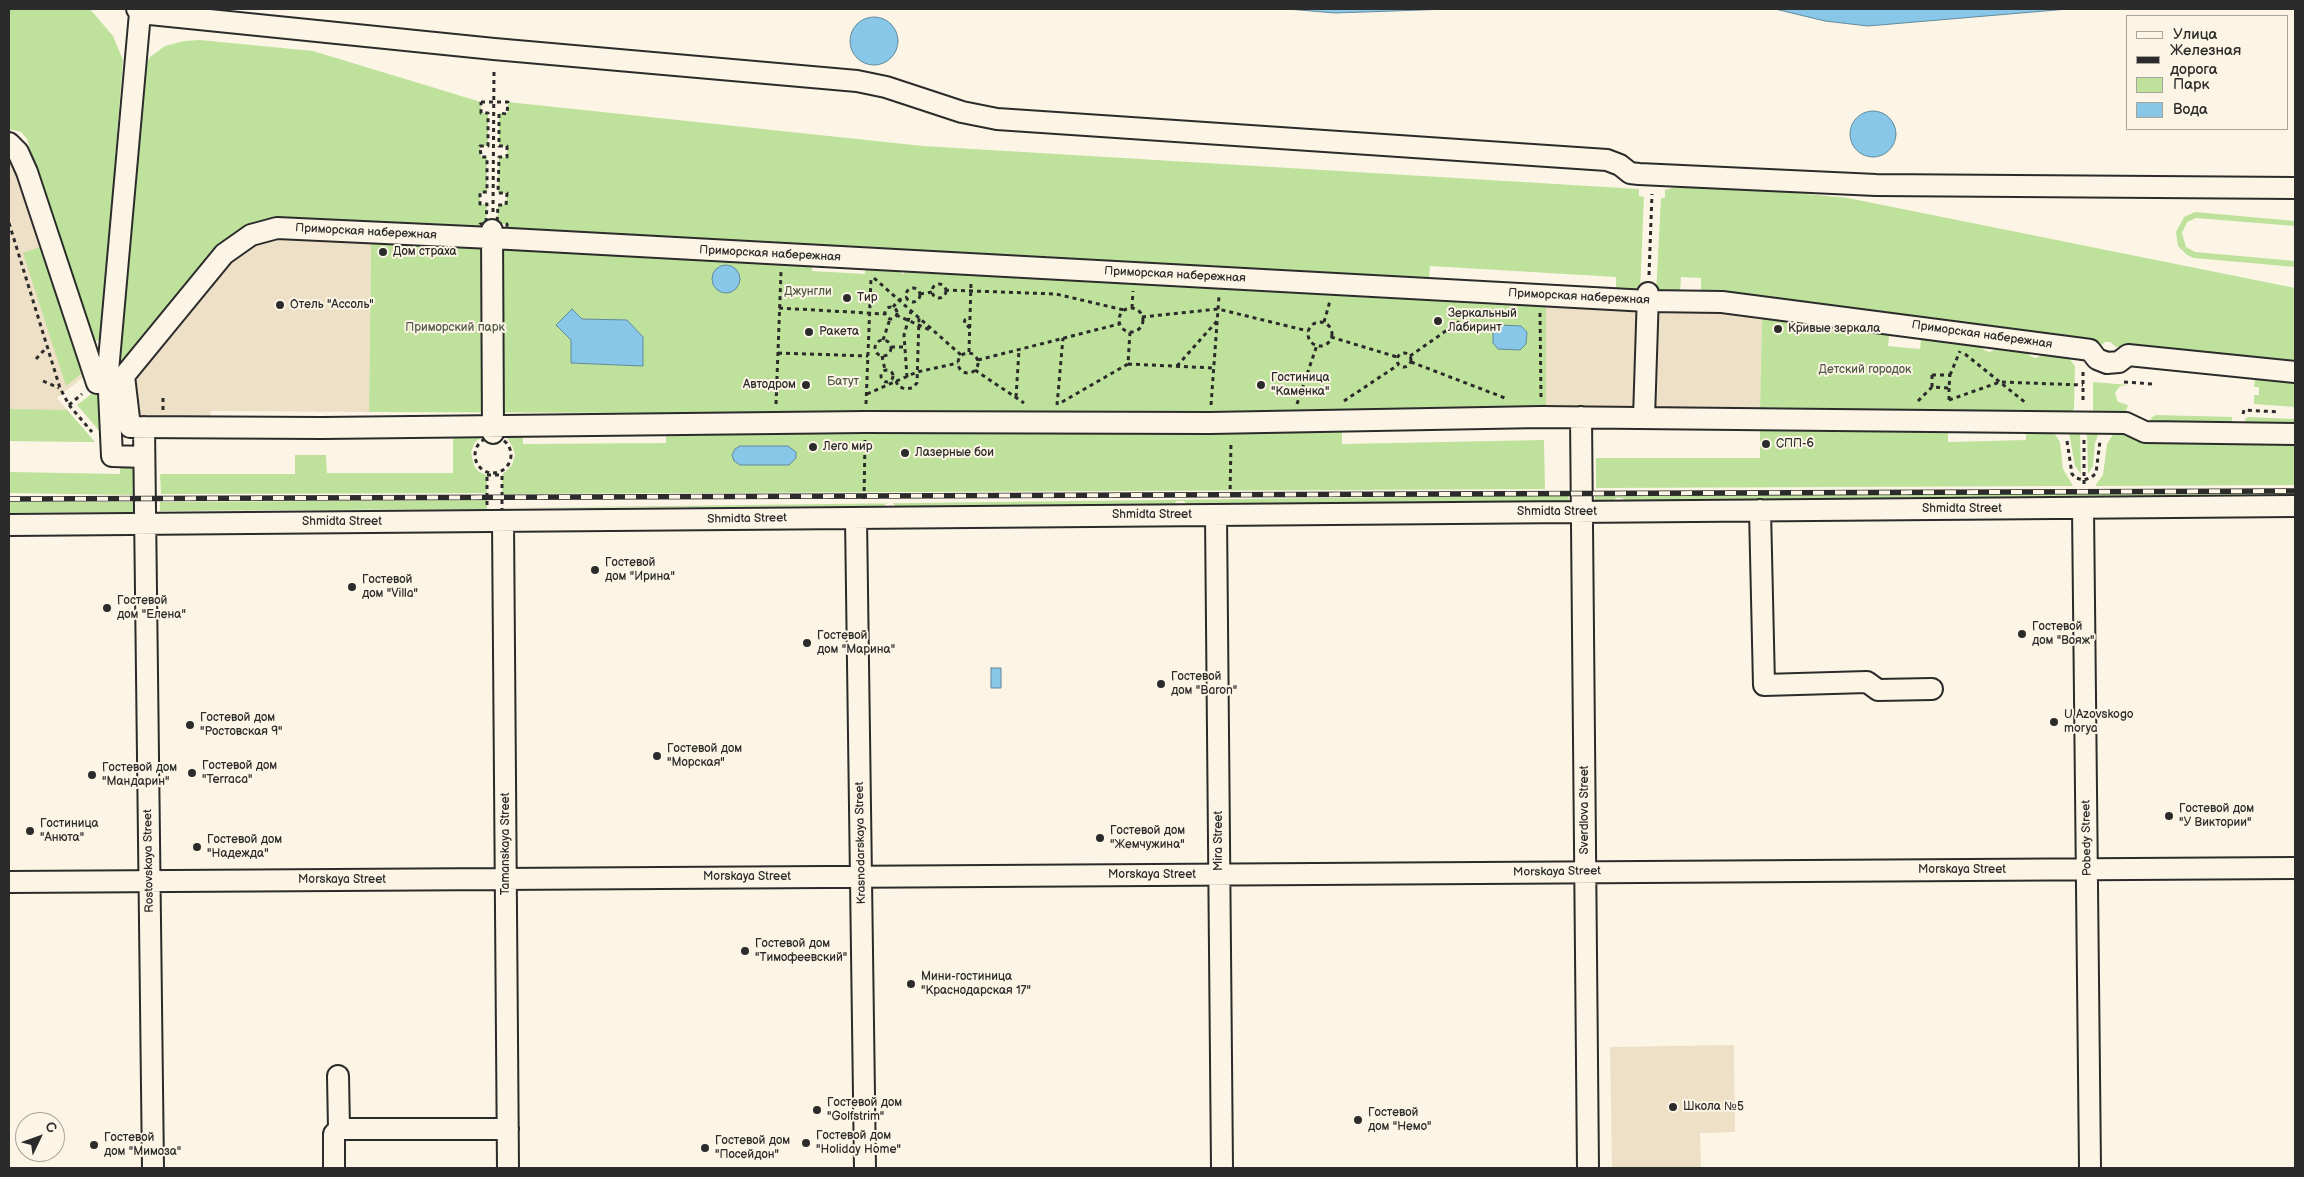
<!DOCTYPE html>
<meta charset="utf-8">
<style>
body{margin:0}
#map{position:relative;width:2304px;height:1177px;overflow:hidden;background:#fcf5e5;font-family:"Balsamiq Sans",sans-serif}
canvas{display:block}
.frame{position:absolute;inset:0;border:10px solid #2b2b2b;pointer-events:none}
.legend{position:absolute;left:2126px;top:15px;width:162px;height:115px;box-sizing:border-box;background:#fcf5e5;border:1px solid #a8a49b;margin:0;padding:6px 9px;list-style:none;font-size:15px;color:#2b2b2b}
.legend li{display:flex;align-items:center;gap:10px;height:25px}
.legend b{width:25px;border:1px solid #a8a49b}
.north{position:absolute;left:15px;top:1112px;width:50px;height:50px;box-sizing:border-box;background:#fcf5e5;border:1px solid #a8a49b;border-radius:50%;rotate:48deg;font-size:14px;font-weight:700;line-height:20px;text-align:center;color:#2b2b2b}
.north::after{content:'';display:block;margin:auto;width:18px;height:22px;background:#2b2b2b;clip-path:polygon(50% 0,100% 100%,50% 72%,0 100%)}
</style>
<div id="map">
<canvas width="2304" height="1177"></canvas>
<div class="frame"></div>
<ul class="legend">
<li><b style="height:6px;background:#fcf5e5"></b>Улица</li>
<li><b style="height:6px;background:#2b2b2b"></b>Железная дорога</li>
<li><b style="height:14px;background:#bee29c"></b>Парк</li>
<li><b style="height:14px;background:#88c7e8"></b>Вода</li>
</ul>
<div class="north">С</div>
</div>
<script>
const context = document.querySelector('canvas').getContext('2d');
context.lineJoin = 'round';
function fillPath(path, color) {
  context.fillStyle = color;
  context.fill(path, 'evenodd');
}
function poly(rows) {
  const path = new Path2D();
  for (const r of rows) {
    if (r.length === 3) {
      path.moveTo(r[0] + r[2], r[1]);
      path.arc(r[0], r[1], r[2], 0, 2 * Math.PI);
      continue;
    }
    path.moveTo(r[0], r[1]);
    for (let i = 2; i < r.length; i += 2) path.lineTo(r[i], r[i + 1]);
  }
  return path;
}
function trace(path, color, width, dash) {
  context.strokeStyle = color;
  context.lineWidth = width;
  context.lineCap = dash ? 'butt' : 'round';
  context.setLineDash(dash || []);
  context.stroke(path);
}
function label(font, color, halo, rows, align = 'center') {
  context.font = font + ' "Balsamiq Sans",sans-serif';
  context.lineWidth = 4;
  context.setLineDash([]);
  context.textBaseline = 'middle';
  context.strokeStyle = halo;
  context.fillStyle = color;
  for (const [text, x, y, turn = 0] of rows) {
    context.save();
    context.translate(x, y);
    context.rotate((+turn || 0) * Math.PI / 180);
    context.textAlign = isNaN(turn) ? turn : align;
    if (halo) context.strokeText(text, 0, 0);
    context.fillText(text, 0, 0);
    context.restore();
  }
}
const built = poly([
 [9,153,89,373,57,398,95,442,9,441],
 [269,237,300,237,304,242,310,238,371,240,369,412,211,411,210,421,135,419,131,380,204,292,211,290,212,283,237,252],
 [1546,303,1762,314,1760,412,1546,410],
 [1734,1045,1735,1132,1700,1133,1701,1168,1612,1168,1610,1047]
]);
const green = poly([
 [9,9,90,9,113,36,123,60,101,338,97,341,91,339,89,336,27,139,21,132,9,129],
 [200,40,313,51,481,102,481,113,488,113,488,146,480,146,481,157,487,157,487,192,480,193,480,204,487,204,486,224,480,224,480,230,275,219,251,225,236,232,222,243,121,365,118,361,145,66,150,57,165,46,184,41],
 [508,102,923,146,1639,189,1639,196,1644,197,1640,292,1616,292,1616,277,1430,266,1429,281,507,230,507,224,497,224,498,205,506,205,507,193,498,193,499,157,507,157,507,146,499,146,499,113,507,113],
 [1691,183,1848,198,2295,288,2295,366,2116,347,2110,342,2105,342,2101,346,1725,295,1701,295,1701,278,1681,277,1680,294,1656,293,1661,198,1665,198,1665,190],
 [2195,212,2295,221,2295,226,2196,218,2187,222,2182,233,2186,247,2195,252,2295,261,2295,267,2194,258,2187,255,2178,246,2176,232,2184,217],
 [371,240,812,262,812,271,865,274,866,265,895,269,903,274,909,269,1546,303,1546,410,1300,415,369,412],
 [43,246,85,371,66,386,23,253],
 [1762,314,1795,320,1798,324,1803,326,1809,322,1871,331,1877,335,1890,330,1888,346,1920,349,1922,333,1980,344,1984,350,1990,352,1998,348,2027,350,2030,356,2036,358,2045,353,2068,357,2075,366,2074,409,2071,413,1760,412],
 [2255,379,2295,383,2295,407,2254,404,2254,395,2259,395,2259,387,2254,387],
 [2093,382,2129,385,2120,386,2115,393,2118,402,2128,405,2126,411,2124,413,2097,413,2093,411],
 [98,389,102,434,77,405],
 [9,409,67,410,95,442,9,441],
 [2156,415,2232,417,2232,427,2150,426,2151,418],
 [2248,417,2295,419,2295,429,2245,425,2245,419],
 [1342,428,1342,444,1544,440,1545,489,502,494,502,475,512,465,515,455,513,448,508,439,502,435,487,434,475,442,471,452,474,466,479,472,487,475,487,493,161,494,160,474,295,474,295,455,326,455,327,473,453,473,453,434,523,433,523,444,666,443,666,429],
 [2051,428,2060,442,2063,469,2073,486,1596,488,1596,458,1760,458,1760,431,1948,430,1948,442,2026,440,2026,429],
 [2115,431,2295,441,2295,485,2095,486,2103,475,2107,444],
 [2080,432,2081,474,2075,466,2069,433],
 [2087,432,2099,432,2095,443,2093,466,2088,474],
 [120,461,133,465,134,468,135,495,9,493,9,472,120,474],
 [2295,492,2295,496,1625,501,1622,498,1616,498,1613,501,1595,501,1595,495],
 [1568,495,1569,501,1186,504,1184,501,1177,501,1174,504,896,507,893,503,886,504,883,506,502,508],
 [487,500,487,509,160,511,160,502],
 [9,502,140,502,141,512,9,513]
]);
const water = poly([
 [1287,9,1450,9,1335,13,1287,9],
 [1775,9,2068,9,1868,26,1825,21,1775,9],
 [874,41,24],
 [1873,134,23],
 [726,279,14],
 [572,309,582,319,627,320,643,337,643,366,571,363,571,340,556,325,572,309],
 [1499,325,1521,326,1527,332,1526,344,1520,350,1498,349,1493,343,1493,330,1499,325],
 [740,446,788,446,796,452,796,458,789,465,740,465,734,461,732,455,735,449,740,446],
 [991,668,1001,668,1001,688,991,688,991,668]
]);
const path = poly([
 [481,102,508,102,507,114,499,113,499,146,507,146,507,157,499,157,498,193,507,193,506,205,498,205,497,224,507,224,507,230,480,230,480,224,486,224,487,204,480,204,480,192,487,192,487,157,481,157,480,146,488,146,488,113,481,113,481,102],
 [493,212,494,68],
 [9,223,60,388,69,405,92,432],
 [1649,275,1652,194],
 [874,278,961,355],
 [939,291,7],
 [913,295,7],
 [945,290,1056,294,1124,310],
 [920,294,932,292],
 [891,313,6],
 [893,307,899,300,907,297],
 [1131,320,12],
 [779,308,885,314],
 [1132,308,1133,291],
 [1540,313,1541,399],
 [896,315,930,330],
 [1142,317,1218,309,1308,331],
 [1320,334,12],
 [1324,322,1330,301],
 [970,328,964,323,965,320,970,318],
 [1331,337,1397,357],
 [883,348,8],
 [883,340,890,319],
 [891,347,904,347],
 [969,352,971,283],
 [1404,360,7],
 [968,363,10],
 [778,353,868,356],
 [1965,354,2026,403],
 [882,356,885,370],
 [1410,356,1473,312],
 [36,359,47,347],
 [978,360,1119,324],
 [1411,362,1505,398],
 [1128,364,1214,368],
 [1177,366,1217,321],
 [887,376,6],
 [975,370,1024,403],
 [2083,372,2083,404],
 [1932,375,1950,375,1949,388,1932,387,1932,375],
 [1950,375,1960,351],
 [907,377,904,335,911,311],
 [43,381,59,388],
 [896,381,898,386,905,389,912,388,917,383,919,318],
 [2124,382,2153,384],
 [867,394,917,372,958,363],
 [1016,397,1019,350],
 [1949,400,2000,382,2083,385],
 [1949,400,1949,388],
 [1344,401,1398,365],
 [1918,401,1932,387],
 [1062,402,1128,364,1130,332],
 [776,404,781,272],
 [866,404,871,278],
 [1297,404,1317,345],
 [69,405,82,394],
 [1057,405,1063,338],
 [1211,405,1219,296],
 [163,410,163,395],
 [2243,414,2244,410,2279,412],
 [493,455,18],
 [2084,440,2084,488],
 [2067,441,2072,474,2076,478,2084,480,2092,477,2096,473,2100,441],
 [487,475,502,475,502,511,487,511,487,475],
 [1230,497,1231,441],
 [864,499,865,440]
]);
const minor = poly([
 [137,9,140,13,494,49,857,81,886,87,962,112,997,119,1607,160,1620,165,1630,173,1639,174,1876,185,2295,188],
 [140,13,108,371,112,456,144,457],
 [9,143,18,152,27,172,97,383,124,376,224,254,251,235,277,228,492,238,1648,301,1722,302,2083,349,2090,350,2097,359,2107,363,2119,362,2128,355,2295,372],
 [492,230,493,433],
 [124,376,130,427,322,428,865,422,1210,423,1541,417,2126,423,2145,432,2295,434],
 [1581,417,1588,1168],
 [1644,418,1648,293],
 [144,427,153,1168],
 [2083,508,2090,1168],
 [1760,510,1764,685,1867,682,1878,690,1932,689],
 [1216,515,1222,1168],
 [856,518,865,1168],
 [503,521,508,1168],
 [9,525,2295,506],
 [9,882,2295,868],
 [338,1076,339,1129,508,1129],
 [334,1168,334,1134,339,1129]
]);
const rail = poly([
 [9,499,2295,491]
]);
const markers = [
 [383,252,5,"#2b2b2b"],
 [847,298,5,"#2b2b2b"],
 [280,305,5,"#2b2b2b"],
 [1438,321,5,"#2b2b2b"],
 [1778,329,5,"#2b2b2b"],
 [809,332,5,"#2b2b2b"],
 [806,385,5,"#2b2b2b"],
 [1261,385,5,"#2b2b2b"],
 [1766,444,5,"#2b2b2b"],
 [813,447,5,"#2b2b2b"],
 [905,453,5,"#2b2b2b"],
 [595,570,5,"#2b2b2b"],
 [352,587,5,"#2b2b2b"],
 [107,608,5,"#2b2b2b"],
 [2022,634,5,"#2b2b2b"],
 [807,643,5,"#2b2b2b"],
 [1161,684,5,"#2b2b2b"],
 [2054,722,5,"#2b2b2b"],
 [190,725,5,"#2b2b2b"],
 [657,756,5,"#2b2b2b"],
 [192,773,5,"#2b2b2b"],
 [92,775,5,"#2b2b2b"],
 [2169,816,5,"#2b2b2b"],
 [30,831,5,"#2b2b2b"],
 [1100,838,5,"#2b2b2b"],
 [197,847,5,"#2b2b2b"],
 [745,951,5,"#2b2b2b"],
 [911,984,5,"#2b2b2b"],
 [1673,1107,5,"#2b2b2b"],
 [817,1110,5,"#2b2b2b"],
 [1358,1120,5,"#2b2b2b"],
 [806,1143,5,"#2b2b2b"],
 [94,1145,5,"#2b2b2b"],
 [705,1148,5,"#2b2b2b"]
];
const streetNames = [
 ["Приморская набережная",366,232,3],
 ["Приморская набережная",770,254,3],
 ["Приморская набережная",1175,275,3],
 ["Приморская набережная",1579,297,3],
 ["Приморская набережная",1982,335,8],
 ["Shmidta Street",1962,509],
 ["Shmidta Street",1557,512],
 ["Shmidta Street",1152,515],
 ["Shmidta Street",747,519,-1],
 ["Shmidta Street",342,522],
 ["Sverdlova Street",1585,810,-90],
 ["Pobedy Street",2087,838,-91],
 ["Mira Street",1219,841,-90],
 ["Krasnodarskaya Street",861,843,-91],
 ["Tamanskaya Street",506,844,-90],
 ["Rostovskaya Street",149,861,-91],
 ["Morskaya Street",1962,870],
 ["Morskaya Street",1557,872,-1],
 ["Morskaya Street",1152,875],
 ["Morskaya Street",747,877],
 ["Morskaya Street",342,880]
];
const poiNames = [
 ["Дом страха",393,252],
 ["Тир",857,298],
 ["Отель \"Ассоль\"",290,305],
 ["Зеркальный",1448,314],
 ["Лабиринт",1448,328],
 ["Кривые зеркала",1788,329],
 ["Ракета",819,332],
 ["Гостиница",1271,378],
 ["\"Каменка\"",1271,392],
 ["Автодром",796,385,"right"],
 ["СПП-6",1776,444],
 ["Лего мир",823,447],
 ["Лазерные бои",915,453],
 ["Гостевой",605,563],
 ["дом \"Ирина\"",605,577],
 ["Гостевой",362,580],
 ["дом \"Villa\"",362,594],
 ["Гостевой",117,601],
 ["дом \"Елена\"",117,615],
 ["Гостевой",2032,627],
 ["дом \"Вояж\"",2032,641],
 ["Гостевой",817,636],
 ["дом \"Марина\"",817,650],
 ["Гостевой",1171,677],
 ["дом \"Baron\"",1171,691],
 ["U Azovskogo",2064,715],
 ["morya",2064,729],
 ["Гостевой дом",200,718],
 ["\"Ростовская 9\"",200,732],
 ["Гостевой дом",667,749],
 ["\"Морская\"",667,763],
 ["Гостевой дом",202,766],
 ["\"Terraca\"",202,780],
 ["Гостевой дом",102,768],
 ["\"Мандарин\"",102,782],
 ["Гостевой дом",2179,809],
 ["\"У Виктории\"",2179,823],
 ["Гостиница",40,824],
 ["\"Анюта\"",40,838],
 ["Гостевой дом",1110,831],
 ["\"Жемчужина\"",1110,845],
 ["Гостевой дом",207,840],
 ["\"Надежда\"",207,854],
 ["Гостевой дом",755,944],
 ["\"Тимофеевский\"",755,958],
 ["Мини-гостиница",921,977],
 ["\"Краснодарская 17\"",921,991],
 ["Гостевой дом",827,1103],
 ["\"Golfstrim\"",827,1117],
 ["Школа №5",1683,1107],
 ["Гостевой",1368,1113],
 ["дом \"Немо\"",1368,1127],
 ["Гостевой дом",816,1136],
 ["\"Holiday Home\"",816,1150],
 ["Гостевой",104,1138],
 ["дом \"Мимоза\"",104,1152],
 ["Гостевой дом",715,1141],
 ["\"Посейдон\"",715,1155]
];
const parkNames = [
 ["Джунгли",808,292],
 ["Приморский парк",455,328],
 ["Детский городок",1865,370],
 ["Батут",843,382]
];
fillPath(built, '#eee0c7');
fillPath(green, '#bee29c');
fillPath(water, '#88c7e8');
trace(water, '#63899c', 1);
trace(minor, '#2b2b2b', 24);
trace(path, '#2b2b2b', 3, [4, 4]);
trace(minor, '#fcf5e5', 20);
trace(rail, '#2b2b2b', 5.5);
trace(rail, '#fcf5e5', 4, [11]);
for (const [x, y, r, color] of markers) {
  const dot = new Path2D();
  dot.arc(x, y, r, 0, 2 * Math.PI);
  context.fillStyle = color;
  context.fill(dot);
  trace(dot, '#fcf5e5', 2);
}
label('12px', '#2b2b2b', '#fcf5e5', streetNames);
label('12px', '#2b2b2b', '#fcf5e5', poiNames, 'left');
label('12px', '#505947', '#fcf5e5', parkNames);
</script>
